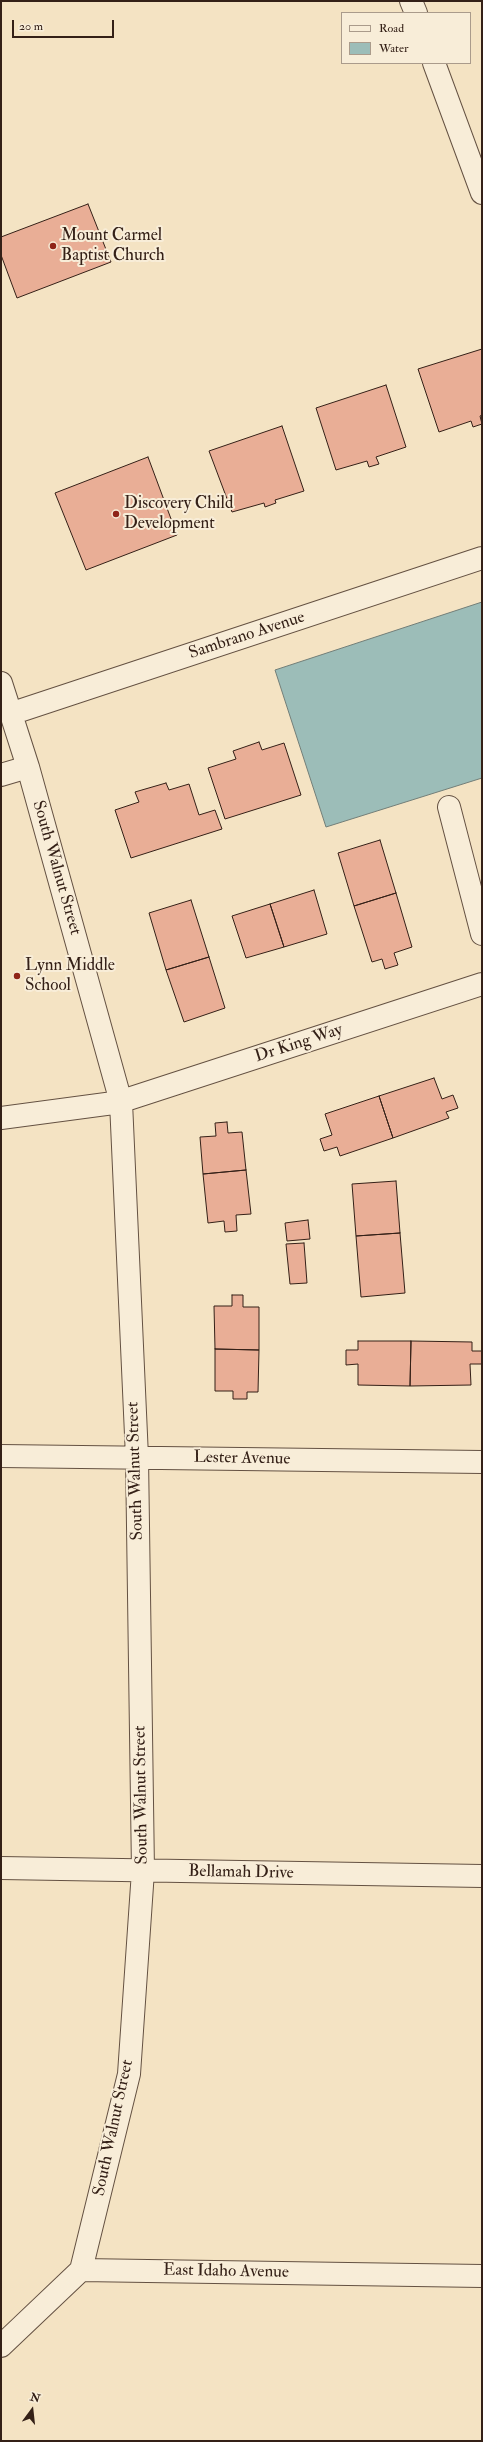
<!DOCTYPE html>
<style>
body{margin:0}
#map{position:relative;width:483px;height:2442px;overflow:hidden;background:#f4e3c3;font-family:"IM FELL Double Pica",serif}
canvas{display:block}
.frame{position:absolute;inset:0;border:2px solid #342017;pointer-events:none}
.legend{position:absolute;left:341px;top:12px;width:130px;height:52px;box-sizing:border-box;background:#f8edd8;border:1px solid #aa9b8b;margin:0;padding:5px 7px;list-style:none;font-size:12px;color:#342017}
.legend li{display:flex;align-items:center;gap:8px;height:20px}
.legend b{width:20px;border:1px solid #aa9b8b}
.north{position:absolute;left:12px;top:2390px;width:40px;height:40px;-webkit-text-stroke:3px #f8edd8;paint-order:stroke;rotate:15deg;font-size:11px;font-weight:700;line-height:16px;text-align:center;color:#342017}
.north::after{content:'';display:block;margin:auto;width:14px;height:18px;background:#342017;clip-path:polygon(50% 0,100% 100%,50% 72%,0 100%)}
.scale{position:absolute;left:12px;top:20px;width:102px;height:18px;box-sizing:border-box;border:2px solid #342017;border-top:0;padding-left:5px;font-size:12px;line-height:14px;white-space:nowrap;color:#342017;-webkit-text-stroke:3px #f8edd8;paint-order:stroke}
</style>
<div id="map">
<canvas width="483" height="2442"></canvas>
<div class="frame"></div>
<ul class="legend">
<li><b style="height:5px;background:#f8edd8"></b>Road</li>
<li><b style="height:11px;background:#9cbdb8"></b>Water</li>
</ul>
<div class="north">N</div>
<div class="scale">20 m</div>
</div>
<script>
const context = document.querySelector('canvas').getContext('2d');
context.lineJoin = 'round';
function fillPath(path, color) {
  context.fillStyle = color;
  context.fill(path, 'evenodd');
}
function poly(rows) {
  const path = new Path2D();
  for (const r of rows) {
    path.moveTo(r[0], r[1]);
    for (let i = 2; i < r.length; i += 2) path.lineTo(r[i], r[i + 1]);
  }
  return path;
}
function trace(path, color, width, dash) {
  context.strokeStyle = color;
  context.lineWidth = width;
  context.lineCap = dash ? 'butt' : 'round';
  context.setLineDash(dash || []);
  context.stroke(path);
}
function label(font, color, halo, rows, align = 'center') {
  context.font = font + ' "IM FELL Double Pica",serif';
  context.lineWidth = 4;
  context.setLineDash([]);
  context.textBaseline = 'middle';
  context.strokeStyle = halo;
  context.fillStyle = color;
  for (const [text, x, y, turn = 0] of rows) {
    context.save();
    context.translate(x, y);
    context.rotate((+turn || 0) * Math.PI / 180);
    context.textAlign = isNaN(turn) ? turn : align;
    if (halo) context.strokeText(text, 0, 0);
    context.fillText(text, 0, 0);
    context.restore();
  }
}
const water = poly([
 [482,602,482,778,326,827,275,670,482,602]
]);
const building = poly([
 [88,204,111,262,17,298,1,255,1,237,88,204],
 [482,349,482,415,480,416,482,424,473,427,471,421,439,432,418,369,482,349],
 [386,385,406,447,376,457,379,464,369,467,367,461,336,470,316,408,386,385],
 [282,426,304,491,275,500,276,503,265,507,264,503,232,512,209,451,282,426],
 [148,457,177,535,86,570,55,493,148,457],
 [259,742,262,750,284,743,301,795,225,819,208,768,236,759,233,751,259,742],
 [166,783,169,790,189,784,199,815,215,810,222,829,131,858,115,810,139,802,135,792,166,783],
 [380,840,396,893,354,906,338,853,380,840],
 [314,890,327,934,284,947,270,904,314,890],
 [396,893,412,947,394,953,398,965,385,969,382,959,372,962,354,906,396,893],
 [191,900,209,957,166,970,149,913,191,900],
 [270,904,284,947,246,958,232,916,270,904],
 [209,957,225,1008,184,1022,166,970,209,957],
 [434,1078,442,1099,453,1095,458,1108,446,1112,449,1118,393,1138,379,1096,434,1078],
 [379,1096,393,1138,340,1156,337,1147,324,1151,320,1139,332,1135,325,1114,379,1096],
 [227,1122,228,1133,242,1132,246,1170,203,1174,200,1137,216,1136,215,1123,227,1122],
 [246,1170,251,1214,236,1215,237,1231,225,1232,224,1221,208,1223,203,1174,246,1170],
 [396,1181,400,1233,356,1236,352,1184,396,1181],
 [308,1220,310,1239,287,1241,285,1223,308,1220],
 [400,1233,405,1293,361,1297,356,1236,400,1233],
 [304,1243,307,1283,290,1284,286,1244,304,1243],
 [232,1295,243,1295,243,1307,259,1307,259,1350,215,1349,214,1306,232,1306,232,1295],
 [358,1341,411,1341,410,1386,358,1385,358,1364,346,1365,346,1350,358,1350,358,1341],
 [411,1341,472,1342,472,1351,482,1351,482,1364,470,1364,471,1385,410,1386,411,1341],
 [215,1349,259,1350,258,1392,247,1392,247,1399,233,1399,233,1391,215,1391,215,1349]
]);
const minor = poly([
 [411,1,416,13],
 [434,63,482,193],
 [1,683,28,767,121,1102,137,1457,143,1871,129,2074,81,2270],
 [13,713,482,558],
 [1,775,28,767],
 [449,807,482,934],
 [116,1103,482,984],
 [1,1118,121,1102],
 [1,1456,482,1462],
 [1,1868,482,1876],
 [1,2346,81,2270,482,2276]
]);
const markers = [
 [53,246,4,"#8f2418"],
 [116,514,4,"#8f2418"],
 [17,976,4,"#8f2418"]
];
const poiNames = [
 ["Mount Carmel",61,236],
 ["Baptist Church",61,256],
 ["Discovery Child",124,504],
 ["Development",124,524],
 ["Lynn Middle",25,966],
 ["School",25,986]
];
const streetNames = [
 ["Sambrano Avenue",247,636,-18],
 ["South Walnut Street",56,868,74],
 ["Dr King Way",299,1044,-18],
 ["Lester Avenue",242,1459,1],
 ["South Walnut Street",136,1471,-92],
 ["South Walnut Street",142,1795,-91],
 ["Bellamah Drive",241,1873,1],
 ["South Walnut Street",114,2128,-78],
 ["East Idaho Avenue",226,2272,1]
];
fillPath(water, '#9cbdb8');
trace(water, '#727e78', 1);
fillPath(building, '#e9ae96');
trace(building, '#342017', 1);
trace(minor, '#645142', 24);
trace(minor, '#f8edd8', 22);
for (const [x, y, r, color] of markers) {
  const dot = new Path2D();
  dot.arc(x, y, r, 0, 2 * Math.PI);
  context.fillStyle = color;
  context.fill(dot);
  trace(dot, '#f8edd8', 1.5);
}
label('17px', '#342017', '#f8edd8', poiNames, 'left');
label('17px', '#342017', '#f8edd8', streetNames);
</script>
